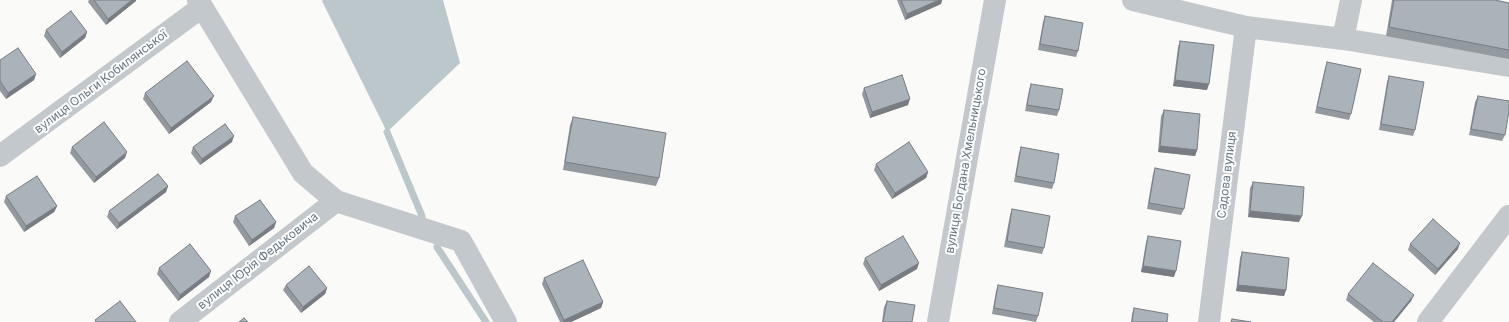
<!DOCTYPE html>
<meta charset="utf-8">
<style>
body{margin:0}
canvas{display:block;background:#fafaf8}
</style>
<canvas width="1509" height="322"></canvas>
<script>
const context = document.querySelector('canvas').getContext('2d');
context.lineJoin = 'round';
function fillPath(path, color) {
  context.fillStyle = color;
  context.fill(path, 'evenodd');
}
function poly(rows) {
  const path = new Path2D();
  for (const r of rows) {
    path.moveTo(r[0], r[1]);
    for (let i = 2; i < r.length; i += 2) path.lineTo(r[i], r[i + 1]);
  }
  return path;
}
function trace(path, color, width, dash) {
  context.strokeStyle = color;
  context.lineWidth = width;
  context.lineCap = dash ? 'butt' : 'round';
  context.setLineDash(dash || []);
  context.stroke(path);
}
function label(font, color, halo, rows, align = 'center') {
  context.font = font + ' Inter,sans-serif';
  context.lineWidth = 4;
  context.setLineDash([]);
  context.textBaseline = 'middle';
  context.strokeStyle = halo;
  context.fillStyle = color;
  for (const [text, x, y, turn = 0] of rows) {
    context.save();
    context.translate(x, y);
    context.rotate((+turn || 0) * Math.PI / 180);
    context.textAlign = isNaN(turn) ? turn : align;
    if (halo) context.strokeText(text, 0, 0);
    context.fillText(text, 0, 0);
    context.restore();
  }
}
const water = poly([
 [323,0,443,0,460,63,387,132,322,1]
]);
const stream = poly([
 [387,132,422,216],
 [437,247,486,322]
]);
const minor = poly([
 [198,0,303,173,336,201,461,241,506,322],
 [1133,0,1246,27,1343,39,1509,66],
 [1343,39,1351,0],
 [0,156,202,7],
 [180,322,336,201],
 [1209,322,1246,27],
 [1428,322,1509,216]
]);
const tertiary = poly([
 [938,322,995,0]
]);
const wall = poly([
 [89,0,136,0,136,1,106,25,88,2],
 [897,0,942,0,941,4,905,20],
 [1392,0,1495,0,1509,3,1509,59,1386,36],
 [1045,16,1078,51,1076,57,1038,50,1043,22],
 [46,30,87,32,85,38,60,58,44,36],
 [1180,41,1207,90,1173,86,1178,47],
 [0,60,36,74,34,80,6,99,0,91],
 [1327,62,1351,114,1349,120,1315,113,1325,68],
 [1389,76,1415,130,1413,136,1379,130,1387,82],
 [1031,84,1059,110,1057,116,1025,111,1029,90],
 [864,88,908,105,870,118,862,94],
 [145,93,211,102,169,134,143,99],
 [1478,96,1505,135,1502,141,1469,135,1475,102],
 [1164,110,1197,150,1195,156,1158,152,1161,116],
 [573,117,659,178,656,186,563,170,570,125],
 [232,142,200,165,191,153,193,147],
 [72,147,125,158,94,183,70,153],
 [1021,147,1054,183,1052,189,1014,182,1019,153],
 [876,164,928,172,926,178,892,199,874,170],
 [1155,168,1184,209,1181,215,1147,209,1153,174],
 [1253,182,1299,222,1248,217,1250,188],
 [168,186,166,192,117,229,107,217,109,211],
 [6,196,57,206,54,212,24,232,4,202],
 [1012,209,1044,248,1042,254,1004,247,1010,215],
 [235,216,276,222,274,228,249,246,233,222],
 [1148,236,1174,277,1141,272,1146,242],
 [1410,244,1458,249,1435,275,1408,250],
 [1242,252,1286,290,1284,296,1236,291,1240,258],
 [865,258,917,269,879,291,863,264],
 [159,268,209,277,178,301,157,274],
 [544,278,603,302,601,308,571,322,560,322,542,284],
 [286,285,327,288,325,294,301,313,283,290],
 [998,285,1038,316,1036,322,992,314,996,291],
 [1348,294,1414,295,1411,301,1394,322,1374,322,1346,300],
 [887,301,912,322,882,322,884,307],
 [1134,308,1167,322,1131,322,1132,314]
]);
const shadedWall = poly([
 [132,0,136,0,136,1,106,25,108,19],
 [939,0,942,0,941,4,905,20,907,14],
 [87,32,85,38,60,58,62,52],
 [36,74,34,80,6,99,8,93],
 [1175,80,1209,84,1207,90,1173,86],
 [214,96,211,102,169,134,171,128],
 [910,99,908,105,870,118,872,112],
 [234,136,232,142,200,165,202,159],
 [1160,146,1197,150,1195,156,1158,152],
 [127,152,125,158,94,183,96,177],
 [928,172,926,178,892,199,895,193],
 [168,186,166,192,117,229,119,223],
 [57,206,54,212,24,232,26,226],
 [1250,211,1302,216,1299,222,1248,217],
 [276,222,274,228,249,246,252,240],
 [1460,243,1458,249,1435,275,1438,269],
 [919,263,917,269,879,291,881,285],
 [1143,266,1176,271,1174,277,1141,272],
 [211,271,209,277,178,301,180,295],
 [1238,285,1286,290,1284,296,1236,291],
 [327,288,325,294,301,313,303,307],
 [1414,295,1411,301,1394,322,1392,322],
 [603,302,601,308,571,322,563,322,564,320]
]);
const building = poly([
 [94,0,132,0,108,19,94,0],
 [901,0,939,0,907,14,901,0],
 [1394,0,1495,0,1509,3,1509,50,1389,27,1394,0],
 [71,11,87,32,62,52,46,30,71,11],
 [1045,16,1083,23,1078,51,1040,44,1045,16],
 [1180,41,1214,45,1209,84,1175,80,1180,41],
 [18,48,36,74,8,93,0,81,0,60,18,48],
 [187,61,214,96,171,128,145,93,187,61],
 [1327,62,1361,69,1351,114,1317,107,1327,62],
 [902,75,910,99,872,112,864,88,902,75],
 [1389,76,1424,82,1415,130,1381,124,1389,76],
 [1031,84,1063,89,1059,110,1027,105,1031,84],
 [1478,96,1509,101,1509,111,1505,135,1471,129,1478,96],
 [1164,110,1200,114,1197,150,1160,146,1164,110],
 [573,117,666,133,659,178,565,162,573,117],
 [104,122,127,152,96,177,72,147,104,122],
 [225,124,234,136,202,159,193,147,225,124],
 [909,142,928,172,895,193,876,164,909,142],
 [1021,147,1059,154,1054,183,1016,176,1021,147],
 [1155,168,1190,175,1184,209,1149,203,1155,168],
 [158,174,168,186,119,223,109,211,158,174],
 [37,176,57,206,26,226,6,196,37,176],
 [1253,182,1304,187,1302,216,1250,211,1253,182],
 [260,200,276,222,252,240,235,216,260,200],
 [1012,209,1050,216,1044,248,1007,241,1012,209],
 [1433,219,1460,243,1438,269,1410,244,1433,219],
 [903,236,919,263,881,285,865,258,903,236],
 [1148,236,1181,241,1176,271,1143,266,1148,236],
 [190,244,211,271,180,295,159,268,190,244],
 [1242,252,1289,258,1286,290,1238,285,1242,252],
 [583,260,603,302,564,320,544,278,583,260],
 [1373,263,1414,295,1392,322,1383,322,1348,294,1373,263],
 [309,266,327,288,303,307,286,285,309,266],
 [998,285,1043,293,1038,316,994,308,998,285],
 [120,301,136,322,96,322,95,320,120,301],
 [887,301,915,305,912,322,883,322,887,301],
 [1134,308,1168,314,1167,322,1132,322,1134,308],
 [244,318,248,322,239,322,244,318],
 [1232,319,1251,322,1231,322,1232,319]
]);
const streetNames = [
 ["вулиця Ольги Кобилянської",101,82,-37],
 ["вулиця Богдана Хмельницького",966,161,-80],
 ["Садова вулиця",1227,175,-83],
 ["вулиця Юрія Федьковича",258,261,-38]
];
fillPath(water, '#bbc7cb');
trace(stream, '#bbc7cb', 7);
trace(minor, '#c3c8cc', 22);
trace(tertiary, '#c3c8cc', 22);
fillPath(wall, '#929a9f');
fillPath(shadedWall, '#777d82');
fillPath(building, '#aab3b9');
trace(building, '#777d82', 1);
label('12px', '#657683', '#fff', streetNames);
</script>
